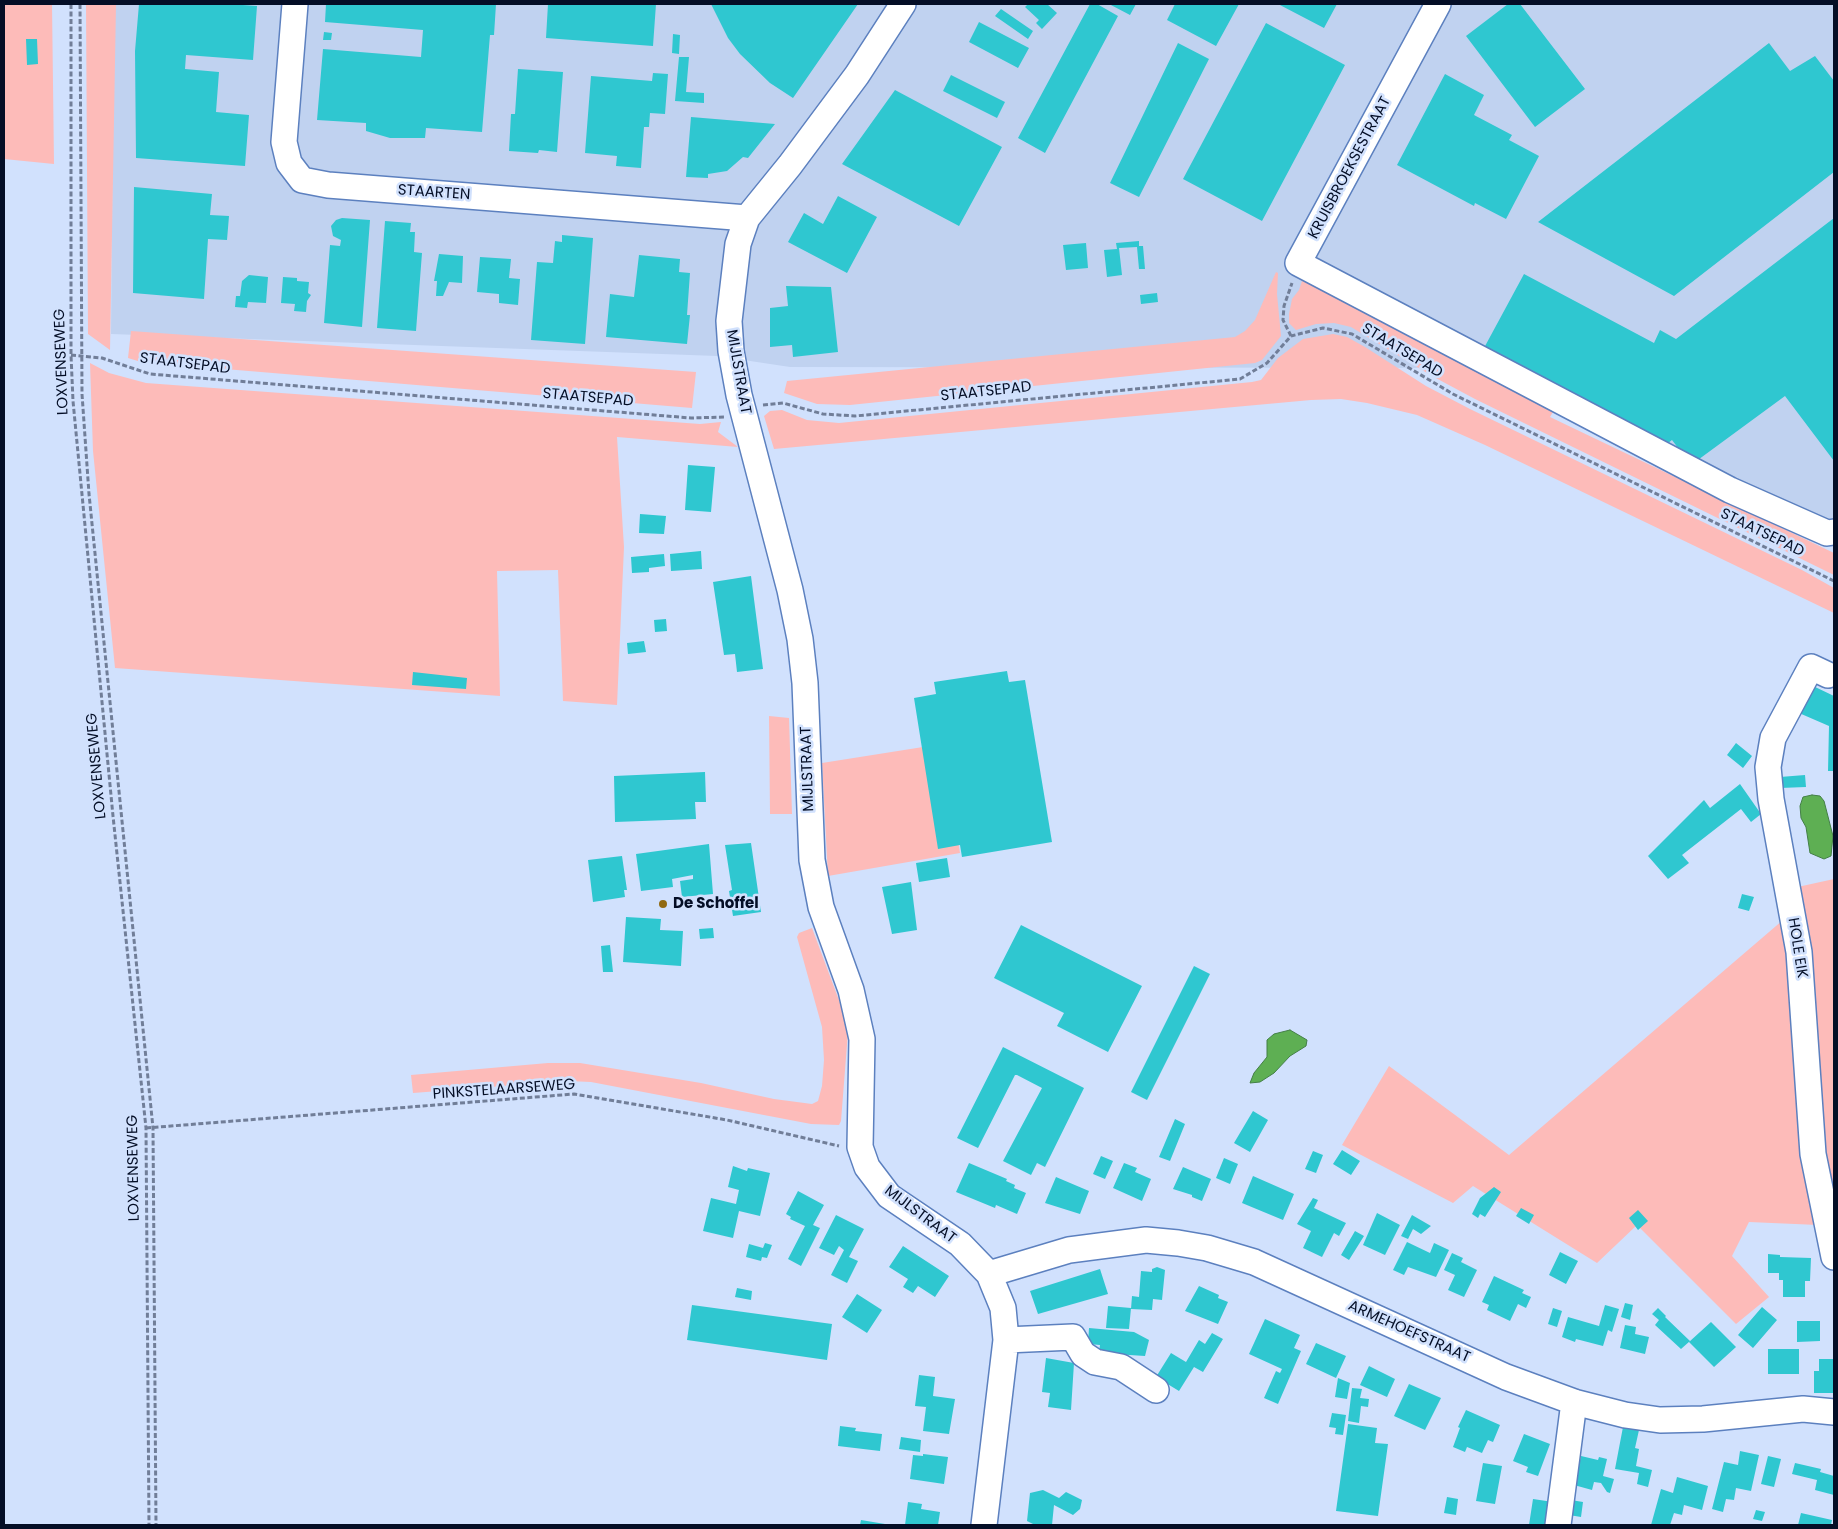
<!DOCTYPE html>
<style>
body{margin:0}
#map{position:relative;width:1838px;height:1529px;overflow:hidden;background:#d1e1fd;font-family:Poppins,sans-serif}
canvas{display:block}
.frame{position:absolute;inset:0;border:5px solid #040e26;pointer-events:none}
</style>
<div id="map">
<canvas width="1838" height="1529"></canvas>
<div class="frame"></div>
</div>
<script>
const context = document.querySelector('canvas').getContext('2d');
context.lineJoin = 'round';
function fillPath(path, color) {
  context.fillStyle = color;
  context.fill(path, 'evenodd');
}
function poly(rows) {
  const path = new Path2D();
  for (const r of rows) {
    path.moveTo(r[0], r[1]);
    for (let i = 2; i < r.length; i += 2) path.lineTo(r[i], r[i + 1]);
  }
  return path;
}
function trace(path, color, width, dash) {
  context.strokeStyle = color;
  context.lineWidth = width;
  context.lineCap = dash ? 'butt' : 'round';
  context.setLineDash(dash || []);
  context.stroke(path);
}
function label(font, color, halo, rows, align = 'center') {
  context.font = font + ' Poppins,sans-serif';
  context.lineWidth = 5;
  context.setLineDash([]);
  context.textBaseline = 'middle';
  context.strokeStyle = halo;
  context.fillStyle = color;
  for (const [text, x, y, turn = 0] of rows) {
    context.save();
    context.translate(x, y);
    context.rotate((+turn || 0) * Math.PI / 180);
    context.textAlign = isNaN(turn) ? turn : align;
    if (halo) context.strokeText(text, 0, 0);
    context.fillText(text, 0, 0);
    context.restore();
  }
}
const built = poly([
 [114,4,1834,4,1834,536,1482,368,790,367,717,356,111,334]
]);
const green = poly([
 [4,4,52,4,54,164,4,159],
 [86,4,116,4,110,350,88,334],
 [1276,272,1278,273,1277,294,1281,336,1262,360,1255,363,850,405,817,404,784,393,787,381,1235,337,1245,331,1255,320],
 [1303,278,1557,405,1550,417,1834,553,1834,575,1475,399,1432,376,1351,327,1334,323,1316,324,1296,330,1289,323,1289,314,1292,299,1299,290],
 [131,331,696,372,692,408,141,362,128,358],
 [1333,334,1347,337,1365,347,1426,386,1470,409,1802,570,1834,588,1834,613,1485,445,1417,415,1367,403,1341,399,1311,400,774,449,764,416,770,411,782,410,807,420,839,423,1252,382,1261,380,1278,358,1303,339],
 [90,363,109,373,146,383,700,424,721,422,718,432,738,447,617,437,624,547,617,705,563,701,558,570,497,571,500,696,115,668,93,451],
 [769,716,789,718,792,814,770,814],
 [942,744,960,853,828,876,822,763],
 [1834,879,1834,1236,1793,888],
 [1783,920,1818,1225,1749,1222,1732,1256,1769,1297,1736,1324,1637,1225,1597,1263,1473,1186,1453,1203,1342,1145,1389,1066,1509,1155],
 [812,928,843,1011,848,1032,841,1121,839,1125,811,1124,591,1082,568,1081,413,1093,411,1075,548,1063,580,1063,701,1083,774,1099,812,1104,818,1101,822,1086,824,1060,822,1027,797,937,799,933]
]);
const water = poly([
 [1812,795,1820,796,1824,801,1833,836,1831,856,1824,859,1810,853,1806,827,1801,818,1800,806,1803,797,1812,795],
 [1290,1030,1307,1040,1306,1046,1290,1056,1274,1073,1260,1082,1250,1083,1254,1073,1267,1057,1267,1040,1274,1034,1290,1030]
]);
const building = poly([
 [139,4,229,4,257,6,253,60,186,55,185,69,219,72,216,112,249,115,245,166,136,158,135,51],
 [326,4,496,4,494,35,490,35,482,132,426,128,425,138,390,138,366,131,366,123,317,120,323,49,421,57,423,30,325,22],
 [548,4,656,4,653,46,546,38],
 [711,4,858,4,793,98,770,83,740,54,728,38],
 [1028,4,1047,4,1057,13,1042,29,1036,23,1039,20,1025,7],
 [1090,4,1097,4,1118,16,1045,153,1018,138],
 [1109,4,1136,4,1130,15],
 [1175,4,1239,4,1216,46,1167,20],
 [1278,4,1337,4,1324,28],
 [1508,4,1520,4,1585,89,1535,127,1466,36],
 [1001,9,1033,31,1028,39,995,16],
 [979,22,1029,48,1018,68,969,42],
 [1266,23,1345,65,1262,221,1183,179],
 [324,32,332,33,331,40,323,40],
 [673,34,680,35,679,54,672,53],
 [26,39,37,39,38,64,27,65],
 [1178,43,1209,59,1139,197,1110,183],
 [1769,43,1790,71,1815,56,1834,81,1834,172,1674,296,1538,222],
 [679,57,689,57,686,92,704,93,704,103,675,101],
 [518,69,563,72,557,152,539,150,538,153,509,151,511,114,515,114],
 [653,73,668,74,665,114,650,113,649,127,644,127,641,168,616,166,617,156,585,153,591,76,652,81],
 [1445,74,1484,95,1474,115,1512,135,1509,140,1539,156,1506,219,1475,203,1474,206,1397,165],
 [951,75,1005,102,997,118,943,91],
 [895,90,1002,147,959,226,842,164],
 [691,117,775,124,748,158,743,157,727,171,708,174,708,178,686,177],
 [134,187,212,194,210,215,229,216,227,240,208,239,204,299,133,293],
 [838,196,877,217,847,273,788,242,804,213,823,224],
 [342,218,370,220,362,327,324,323,330,245,340,246,341,240,333,236,331,226,336,220],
 [1834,218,1834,461,1785,396,1691,465,1672,440,1654,454,1484,348,1524,274,1654,343,1660,330,1676,339],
 [385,221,411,223,410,232,415,232,414,252,422,253,416,331,377,328],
 [562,235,593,238,585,344,531,340,537,262,553,263,555,241,562,242],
 [1139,241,1139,246,1143,246,1145,269,1139,269,1137,247,1119,248,1122,275,1107,277,1104,250,1117,249,1116,243],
 [1086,243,1088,268,1066,270,1063,245],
 [439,254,463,256,462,283,449,282,443,296,436,296,437,281,434,281],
 [639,255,680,259,679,272,690,273,687,315,690,315,687,344,606,337,610,294,634,297],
 [480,257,511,259,509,278,520,279,518,305,499,303,499,294,477,292],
 [249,275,268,277,266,303,248,302,247,308,235,307,236,296,240,296,242,281],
 [283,277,297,278,297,281,309,282,308,293,311,295,307,301,306,312,294,311,295,304,281,303],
 [786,286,831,287,838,352,793,357,792,345,770,347,770,308,788,306],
 [1157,293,1158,302,1141,304,1140,295],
 [688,465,715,467,711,512,685,510],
 [640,514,666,516,664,534,639,533],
 [701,551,702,569,671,571,670,554],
 [664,554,665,566,649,568,649,572,632,573,631,557],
 [751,576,763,669,737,672,735,654,724,655,713,582],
 [666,619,667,631,655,632,654,620],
 [644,641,646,652,628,654,627,643],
 [1007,671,1009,682,1025,680,1052,842,962,857,960,845,938,849,914,698,936,694,934,682],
 [413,672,467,678,466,689,412,685],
 [1811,685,1834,696,1834,771,1828,771,1829,726,1799,713],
 [1736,743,1752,756,1743,768,1727,755],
 [705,772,706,802,695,802,696,819,615,822,614,776],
 [1805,775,1806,787,1780,788,1780,777],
 [1740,784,1761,814,1751,822,1741,809,1682,855,1689,863,1668,879,1648,856,1704,800,1710,808],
 [751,843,761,912,733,916,729,891,732,890,725,845],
 [709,844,713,894,682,897,680,881,693,879,693,875,672,879,673,887,641,891,636,854],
 [622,856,627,890,624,890,625,897,593,902,588,860],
 [947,858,950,877,919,882,916,863],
 [911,882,917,930,892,934,882,887],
 [1742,894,1754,897,1749,911,1738,908],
 [626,917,661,919,660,930,683,931,681,966,623,962],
 [1021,925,1142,986,1108,1052,1057,1026,1064,1013,994,978],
 [713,928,714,938,700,939,699,929],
 [610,945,613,972,603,972,601,946],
 [1194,966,1210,974,1147,1100,1131,1092],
 [1003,1047,1084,1088,1045,1167,1037,1163,1031,1175,1003,1161,1042,1088,1017,1075,1015,1075,978,1148,957,1138],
 [1253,1111,1268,1120,1250,1152,1234,1143],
 [1175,1119,1185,1124,1170,1161,1159,1157],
 [1342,1150,1360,1161,1351,1175,1333,1164],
 [1313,1151,1323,1155,1316,1173,1305,1169],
 [1101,1156,1113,1161,1105,1179,1093,1174],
 [1224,1158,1238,1164,1230,1184,1216,1178],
 [969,1163,1007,1179,1006,1181,1015,1185,1014,1188,1026,1193,1017,1214,996,1205,995,1208,956,1192],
 [1124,1163,1137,1168,1135,1172,1151,1179,1142,1201,1113,1188],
 [733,1166,747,1171,748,1168,770,1173,760,1216,739,1211,733,1238,703,1231,711,1198,736,1204,739,1190,728,1187],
 [1183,1167,1211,1179,1202,1201,1192,1197,1192,1195,1173,1189],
 [1253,1176,1294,1194,1283,1220,1242,1203],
 [1056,1177,1089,1191,1080,1214,1045,1203],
 [1494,1187,1501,1192,1485,1217,1480,1214,1478,1218,1472,1214,1480,1198],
 [798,1191,824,1205,813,1225,820,1228,801,1266,788,1259,805,1226,790,1219,791,1217,786,1214],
 [1313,1198,1318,1200,1314,1208,1346,1223,1339,1236,1334,1233,1322,1257,1303,1248,1311,1231,1297,1224],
 [1521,1208,1534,1215,1529,1224,1516,1216],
 [1638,1210,1648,1221,1638,1230,1629,1218],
 [1377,1213,1400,1225,1385,1255,1363,1245],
 [836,1215,864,1229,849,1257,858,1261,847,1283,831,1275,844,1250,839,1246,834,1255,819,1248],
 [1412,1215,1431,1226,1421,1234,1413,1229,1408,1239,1401,1236],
 [1355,1231,1364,1236,1349,1260,1341,1255],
 [1407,1242,1430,1253,1434,1243,1449,1250,1436,1277,1408,1267,1404,1275,1393,1270],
 [765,1243,772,1245,767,1258,762,1257,761,1261,746,1257,749,1244,763,1248],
 [903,1246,949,1276,935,1297,918,1286,913,1293,903,1287,908,1279,889,1267],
 [1560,1252,1578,1261,1566,1284,1549,1275],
 [1452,1253,1463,1258,1461,1262,1477,1270,1464,1297,1448,1290,1455,1275,1444,1270],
 [1768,1254,1780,1255,1780,1257,1811,1258,1810,1281,1805,1281,1805,1297,1783,1297,1783,1280,1779,1280,1779,1273,1768,1273],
 [1157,1267,1165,1270,1162,1300,1153,1299,1152,1310,1131,1309,1132,1296,1139,1297,1141,1271,1152,1272,1152,1269],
 [1100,1269,1108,1294,1038,1314,1030,1291],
 [1494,1276,1524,1290,1522,1293,1531,1297,1526,1308,1518,1304,1510,1321,1487,1310,1489,1305,1482,1302],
 [1199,1286,1219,1295,1218,1298,1228,1302,1218,1324,1185,1311],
 [737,1288,752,1291,751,1300,735,1297],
 [857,1294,882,1310,867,1333,842,1317],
 [1625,1303,1633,1305,1630,1320,1621,1317],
 [692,1305,832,1324,827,1360,687,1340],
 [1605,1305,1619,1309,1612,1332,1608,1330,1603,1346,1576,1339,1575,1342,1562,1337,1568,1317,1599,1326],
 [1108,1306,1131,1308,1129,1329,1106,1328],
 [1762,1307,1777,1320,1753,1348,1738,1335],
 [1553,1308,1562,1311,1557,1327,1548,1324],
 [1658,1308,1666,1316,1665,1317,1690,1341,1681,1349,1655,1325,1659,1320,1652,1314],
 [1265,1319,1300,1335,1294,1348,1301,1351,1278,1404,1264,1398,1276,1371,1280,1373,1282,1369,1249,1354],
 [1797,1321,1820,1321,1820,1341,1797,1342],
 [1711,1322,1736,1347,1714,1367,1689,1342],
 [1625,1325,1636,1327,1635,1334,1649,1337,1645,1354,1620,1348],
 [1089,1328,1134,1332,1149,1340,1145,1356,1099,1353,1100,1345,1088,1344],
 [1212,1333,1223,1339,1203,1372,1194,1367,1179,1391,1156,1377,1171,1353,1186,1362,1199,1340,1205,1344],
 [1316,1343,1346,1356,1336,1378,1306,1364],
 [1768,1349,1799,1349,1799,1374,1768,1374],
 [1046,1358,1074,1363,1071,1410,1048,1407,1050,1393,1042,1392],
 [1819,1359,1834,1359,1834,1393,1814,1393,1814,1371,1819,1371],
 [1369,1366,1395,1379,1387,1397,1360,1385],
 [919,1375,935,1377,933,1396,955,1399,949,1434,923,1431,926,1407,915,1406],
 [1338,1378,1350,1383,1347,1399,1335,1397],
 [1409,1384,1441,1398,1425,1430,1394,1416],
 [1352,1388,1362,1389,1360,1398,1369,1399,1368,1407,1361,1406,1359,1423,1348,1421],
 [1466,1410,1500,1425,1493,1442,1488,1440,1482,1453,1467,1447,1465,1452,1453,1447,1460,1428,1458,1427],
 [1332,1413,1346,1415,1343,1435,1335,1434,1336,1428,1329,1427],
 [1348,1424,1377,1428,1375,1443,1388,1444,1378,1516,1336,1511],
 [840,1426,856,1428,855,1431,882,1434,880,1451,838,1446],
 [1623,1427,1639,1430,1635,1448,1639,1449,1636,1466,1652,1470,1648,1487,1637,1484,1639,1473,1615,1469],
 [1524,1434,1550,1444,1538,1476,1526,1472,1528,1467,1513,1461],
 [901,1437,921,1440,920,1452,899,1449],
 [1740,1451,1759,1455,1751,1491,1736,1488,1734,1500,1726,1499,1723,1512,1712,1509,1724,1462,1738,1465],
 [923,1454,948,1457,944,1484,910,1479,913,1455,923,1456],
 [1581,1456,1598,1460,1599,1457,1607,1459,1603,1476,1614,1479,1610,1493,1607,1492,1601,1483,1594,1482,1592,1490,1574,1485],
 [1768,1456,1781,1459,1774,1487,1761,1484],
 [1483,1463,1502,1466,1495,1504,1476,1501],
 [1795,1463,1821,1469,1820,1472,1834,1476,1834,1495,1815,1490,1817,1480,1792,1474],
 [1677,1477,1708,1486,1702,1510,1684,1505,1682,1515,1674,1513,1670,1525,1651,1525,1661,1489,1673,1493],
 [1043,1490,1059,1498,1066,1492,1082,1500,1080,1509,1073,1515,1054,1505,1052,1525,1035,1525,1027,1521,1030,1493],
 [1447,1497,1458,1499,1456,1515,1444,1513],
 [1533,1499,1553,1502,1549,1525,1529,1525],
 [1565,1499,1583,1502,1581,1517,1563,1514],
 [908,1502,922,1504,921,1509,940,1512,938,1525,905,1525],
 [1756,1510,1765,1512,1762,1521,1753,1519],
 [1801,1513,1832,1520,1831,1525,1798,1525],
 [861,1520,885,1524,885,1525,860,1525]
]);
const path = poly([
 [71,4,71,355,73,401,113,816,146,1128,149,1525],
 [80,4,82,394,89,494,153,1128,156,1525],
 [1291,336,1283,320,1284,306,1292,283],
 [71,355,102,358,150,374,691,418,724,417],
 [763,405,783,403,823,414,855,416,1240,379,1267,363,1291,336,1323,328,1352,334,1453,394,1834,581],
 [146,1128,574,1094,727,1120,839,1146]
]);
const minor = poly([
 [295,4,284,142,289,163,302,180,328,185,747,218],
 [903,4,857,75,790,165,747,218,738,244,729,321,731,351,739,395,790,590,800,639,805,683,812,860,821,907,851,990,862,1039,860,1147,867,1167,889,1196,960,1244,989,1274,1003,1308,1006,1340,984,1525],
 [1438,4,1298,263,1730,490,1827,533,1834,532],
 [1828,675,1811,667,1773,738,1768,767,1771,799,1799,952,1813,1154,1834,1257],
 [989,1274,1069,1250,1146,1240,1178,1243,1207,1248,1254,1262,1506,1377,1574,1402,1625,1415,1660,1420,1703,1419,1803,1409,1834,1412],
 [1006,1340,1073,1337,1083,1354,1095,1362,1121,1367,1156,1390],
 [1558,1525,1574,1402]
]);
const markers = [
 [663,904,5,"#916a11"]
];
const streetNames = [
 ["KRUISBROEKSESTRAAT",1350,168,-62],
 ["STAARTEN",434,193,4],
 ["STAATSEPAD",1402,351,31],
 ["LOXVENSEWEG",62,362,-92],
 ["STAATSEPAD",185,364,7],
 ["MIJLSTRAAT",738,372,80],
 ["STAATSEPAD",986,392,-6],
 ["STAATSEPAD",588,398,5],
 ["STAATSEPAD",1762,533,26],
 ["LOXVENSEWEG",97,766,-95],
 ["MIJLSTRAAT",808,769,-92],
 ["HOLE EIK",1797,948,81],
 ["PINKSTELAARSEWEG",504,1090,-4],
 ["LOXVENSEWEG",134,1168,-91],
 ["MIJLSTRAAT",920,1215,37],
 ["ARMEHOEFSTRAAT",1409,1332,24]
];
const poiNames = [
 ["De Schoffel",673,904]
];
fillPath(built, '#c0d2f0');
fillPath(green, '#fdbbb9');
fillPath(water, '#5eaf53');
trace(water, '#437f46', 1);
fillPath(building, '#2fc7d0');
trace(minor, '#5c80bf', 28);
trace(path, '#717e98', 3, [5, 2.5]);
trace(minor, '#fff', 25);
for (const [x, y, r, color] of markers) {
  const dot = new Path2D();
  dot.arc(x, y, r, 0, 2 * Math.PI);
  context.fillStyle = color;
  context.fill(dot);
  trace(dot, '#d1e1fd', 2);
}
label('15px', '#040e26', '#d1e1fd', streetNames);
label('bold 15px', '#040e26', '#d1e1fd', poiNames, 'left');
</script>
